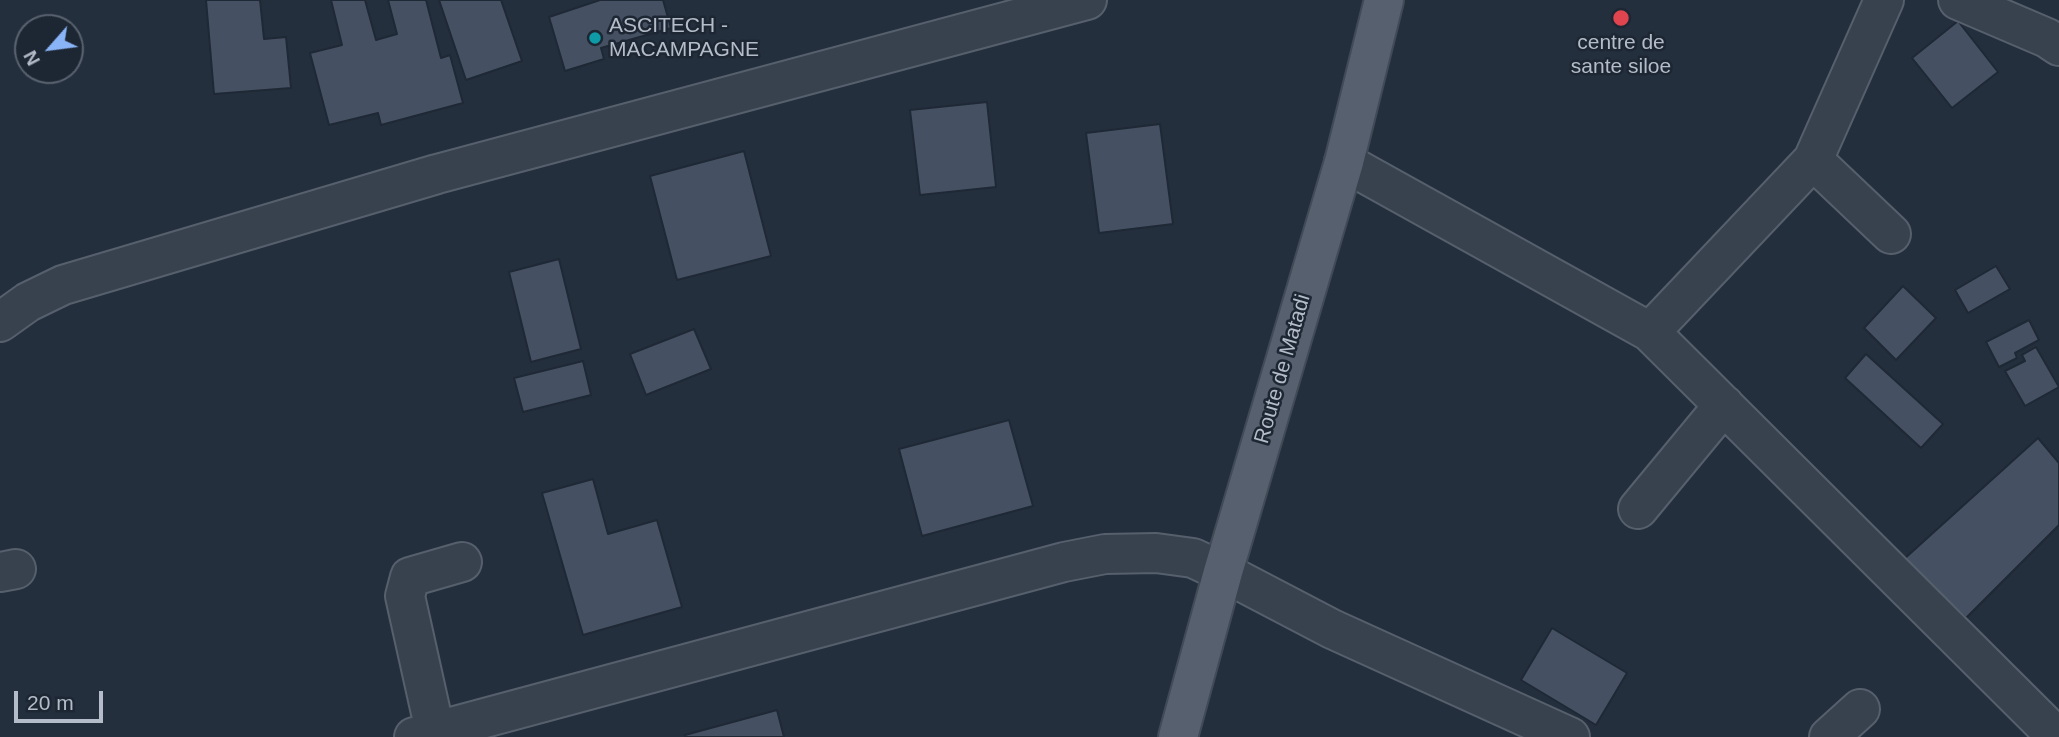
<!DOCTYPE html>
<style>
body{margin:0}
#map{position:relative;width:2059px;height:737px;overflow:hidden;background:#242f3e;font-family:Arial,sans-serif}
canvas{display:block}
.north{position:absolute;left:14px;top:14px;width:70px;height:70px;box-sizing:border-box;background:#1d2633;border:2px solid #59626f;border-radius:50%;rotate:242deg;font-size:19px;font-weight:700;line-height:28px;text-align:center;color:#b4bcc9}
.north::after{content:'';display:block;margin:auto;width:24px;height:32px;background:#8ab4f8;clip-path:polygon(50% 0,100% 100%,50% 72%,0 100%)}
.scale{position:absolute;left:14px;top:691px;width:89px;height:32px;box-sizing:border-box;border:4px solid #b4bcc9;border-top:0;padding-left:9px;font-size:21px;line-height:24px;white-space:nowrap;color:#b4bcc9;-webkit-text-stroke:5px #1d2633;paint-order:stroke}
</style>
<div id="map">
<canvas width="2059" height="737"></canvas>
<div class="north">N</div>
<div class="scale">20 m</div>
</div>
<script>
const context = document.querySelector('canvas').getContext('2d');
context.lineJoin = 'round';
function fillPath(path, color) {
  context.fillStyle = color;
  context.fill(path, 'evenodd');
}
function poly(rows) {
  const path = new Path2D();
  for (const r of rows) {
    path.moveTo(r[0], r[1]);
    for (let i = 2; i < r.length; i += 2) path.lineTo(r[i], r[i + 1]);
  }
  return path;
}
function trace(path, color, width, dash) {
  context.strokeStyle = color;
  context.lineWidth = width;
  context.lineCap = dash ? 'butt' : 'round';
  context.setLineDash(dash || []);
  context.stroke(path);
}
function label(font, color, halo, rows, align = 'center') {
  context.font = font + ' Arial,sans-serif';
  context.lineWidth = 5;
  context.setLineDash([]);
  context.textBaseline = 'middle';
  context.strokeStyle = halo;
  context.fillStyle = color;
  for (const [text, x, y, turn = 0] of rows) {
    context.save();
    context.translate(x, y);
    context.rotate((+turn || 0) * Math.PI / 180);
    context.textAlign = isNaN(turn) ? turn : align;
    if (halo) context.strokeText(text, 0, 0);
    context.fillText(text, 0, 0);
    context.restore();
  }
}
const building = poly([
 [206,0,260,0,264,39,286,37,291,88,214,94,206,0],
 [331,0,365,0,376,40,397,34,388,0,426,0,441,58,450,55,463,103,381,125,378,113,329,125,310,53,342,45,331,0],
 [439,0,501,0,522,61,466,80,439,0],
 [600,0,663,0,671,28,601,48,604,59,565,71,549,17,600,0],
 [1958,21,1998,72,1952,108,1912,58,1958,21],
 [987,102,996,187,920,195,910,110,987,102],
 [1160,124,1173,224,1099,233,1086,133,1160,124],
 [744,151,771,256,677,280,650,176,744,151],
 [559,259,581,349,531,362,509,272,559,259],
 [1996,266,2010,289,1968,313,1955,290,1996,266],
 [1903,286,1936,318,1896,360,1864,328,1903,286],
 [2029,320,2039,340,2015,353,2017,358,1999,367,1986,342,2029,320],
 [694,329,711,369,646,395,630,354,694,329],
 [2036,347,2059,387,2025,406,2005,371,2025,361,2022,355,2036,347],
 [1866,354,1943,424,1921,448,1845,378,1866,354],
 [583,361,591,395,523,412,514,378,583,361],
 [1009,420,1033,506,922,536,899,449,1009,420],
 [2038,438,2059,463,2059,525,1966,618,1903,560,2038,438],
 [593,479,608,534,657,520,682,607,583,635,542,493,593,479],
 [1552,628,1627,673,1596,725,1521,680,1552,628],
 [777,710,784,737,685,737,685,735,777,710]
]);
const minor = poly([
 [1958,0,2047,38,2059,46],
 [1813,160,1891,234],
 [1344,162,1650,332,2057,737],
 [0,322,28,302,63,285,437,174,1087,0],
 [1650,332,1813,160,1884,0],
 [1638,509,1724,405],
 [0,572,16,569],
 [435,731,405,596,410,577,462,562],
 [414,737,1064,562,1105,554,1156,553,1193,558,1223,572,1332,629,1570,737],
 [1829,737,1860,709]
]);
const major = poly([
 [1178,737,1223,572,1344,162,1384,0]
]);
const markers = [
 [1621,18,9,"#e0444e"],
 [595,38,7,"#0f9aa8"]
];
const poiNames = [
 ["ASCITECH -",609,26],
 ["MACAMPAGNE",609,50],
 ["centre de",1621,43,"center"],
 ["sante siloe",1621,67,"center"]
];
const streetNames = [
 ["Route de Matadi",1283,369,-74]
];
fillPath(building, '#455162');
trace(building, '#1f2835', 2);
trace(minor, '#565f6c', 42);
trace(major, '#414a57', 42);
trace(minor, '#38414e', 38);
trace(major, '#56606e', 38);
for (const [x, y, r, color] of markers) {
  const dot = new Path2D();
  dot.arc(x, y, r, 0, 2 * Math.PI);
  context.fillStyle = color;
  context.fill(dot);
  trace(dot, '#1d2633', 2.5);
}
label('21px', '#b4bcc9', '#1d2633', poiNames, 'left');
label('21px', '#b4bcc9', '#1d2633', streetNames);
</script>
